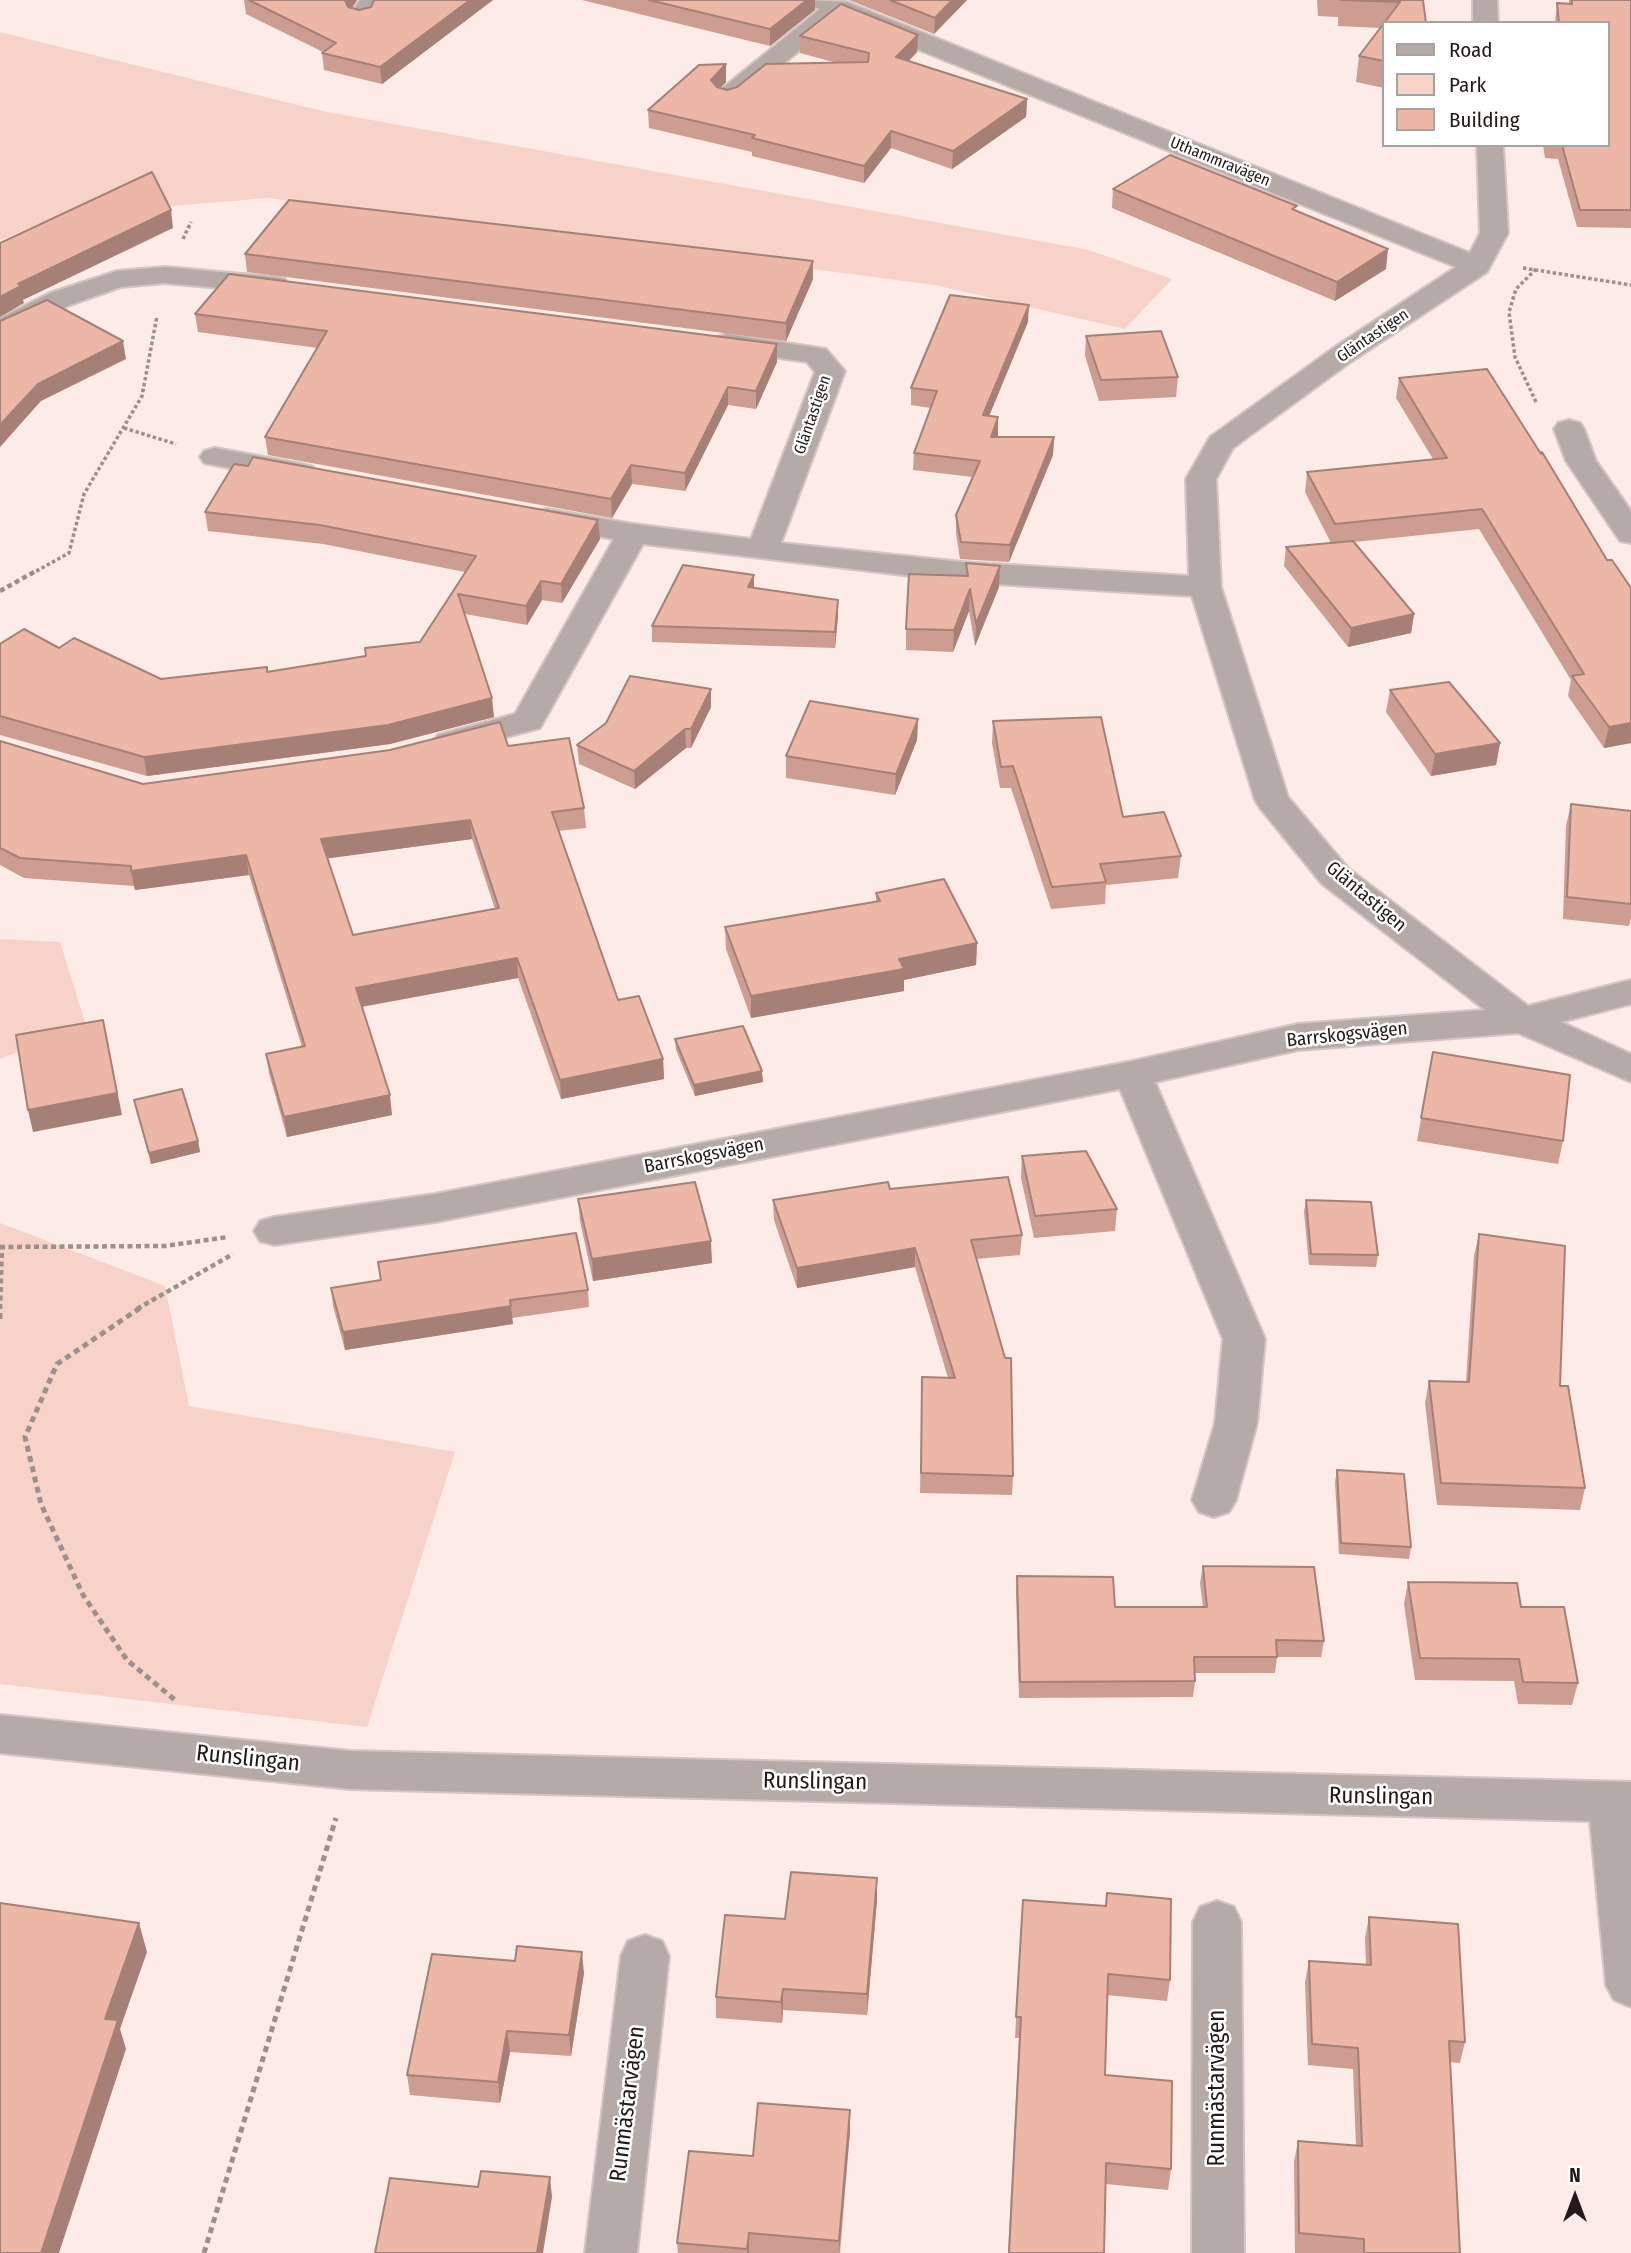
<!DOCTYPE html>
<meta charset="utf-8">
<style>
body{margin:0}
#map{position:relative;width:1631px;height:2253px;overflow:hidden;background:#fcebe6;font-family:"Fira Sans Condensed",sans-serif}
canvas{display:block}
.legend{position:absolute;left:1382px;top:21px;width:228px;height:126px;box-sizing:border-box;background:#fff;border:2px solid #a7a3a2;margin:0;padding:9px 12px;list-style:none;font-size:21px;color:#231a17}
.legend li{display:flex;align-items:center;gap:14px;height:35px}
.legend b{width:35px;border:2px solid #a7a3a2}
.north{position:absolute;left:1540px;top:2162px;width:70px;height:70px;-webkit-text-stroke:5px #fff;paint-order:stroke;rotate:0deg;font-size:19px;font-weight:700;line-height:28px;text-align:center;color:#231a17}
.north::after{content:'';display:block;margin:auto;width:24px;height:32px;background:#231a17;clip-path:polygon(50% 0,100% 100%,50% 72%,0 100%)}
</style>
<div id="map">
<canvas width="1631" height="2253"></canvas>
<ul class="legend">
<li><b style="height:9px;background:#b6aaa7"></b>Road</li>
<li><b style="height:19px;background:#f6d2c8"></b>Park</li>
<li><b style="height:19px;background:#edb7a8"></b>Building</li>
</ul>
<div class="north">N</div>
</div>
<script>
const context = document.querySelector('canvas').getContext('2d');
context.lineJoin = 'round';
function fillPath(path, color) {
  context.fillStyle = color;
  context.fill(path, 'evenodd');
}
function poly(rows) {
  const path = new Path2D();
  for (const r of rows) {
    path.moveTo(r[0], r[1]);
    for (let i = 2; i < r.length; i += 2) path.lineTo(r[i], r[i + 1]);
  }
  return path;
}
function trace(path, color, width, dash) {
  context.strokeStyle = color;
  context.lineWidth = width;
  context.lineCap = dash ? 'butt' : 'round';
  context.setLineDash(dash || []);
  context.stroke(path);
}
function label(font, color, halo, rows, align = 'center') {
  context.font = font + ' "Fira Sans Condensed",sans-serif';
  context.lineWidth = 5;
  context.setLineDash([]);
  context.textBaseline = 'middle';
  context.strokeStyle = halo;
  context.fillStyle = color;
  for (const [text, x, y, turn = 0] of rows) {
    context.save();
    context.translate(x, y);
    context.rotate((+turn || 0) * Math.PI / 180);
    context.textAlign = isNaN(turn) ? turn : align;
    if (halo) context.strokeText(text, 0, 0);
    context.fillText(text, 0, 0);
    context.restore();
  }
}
const green = poly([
 [0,32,322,111,1089,250,1172,279,1125,329,935,285,268,198,61,215,0,240],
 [0,939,60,942,86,1025,0,1059],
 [0,1223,165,1286,189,1406,455,1452,367,1727,0,1684]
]);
const pathFar2 = poly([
 [183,239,191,222],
 [1523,268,1631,285],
 [1536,402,1515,357,1509,312,1516,289,1537,268],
 [124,428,176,444],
 [31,574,69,553,84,494,142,396,157,316]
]);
const pathFar1 = poly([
 [0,591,34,572],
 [0,1247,165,1246,228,1237],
 [0,1309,2,1247],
 [137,1309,233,1254]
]);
const path = poly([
 [140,1308,57,1364,25,1437,41,1504,83,1595,127,1660,175,1700],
 [0,1319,0,1308],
 [204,2253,336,1818]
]);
const street = poly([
 [360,0,384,0,370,22,361,24,352,22,349,17,360,0],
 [806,0,847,2,1470,253,1480,233,1477,145,1503,145,1508,233,1487,272,1352,361,1233,448,1216,479,1221,587,1288,797,1348,868,1528,1006,1631,980,1631,1004,1561,1022,1631,1054,1631,1082,1518,1033,1298,1050,1155,1082,1265,1339,1257,1423,1236,1500,1229,1512,1214,1517,1199,1512,1192,1500,1215,1423,1223,1339,1120,1089,435,1222,274,1245,260,1241,254,1231,260,1221,274,1217,435,1194,1133,1061,1298,1024,1485,1010,1322,884,1260,808,1255,800,1192,596,962,582,643,544,540,728,450,752,438,749,433,742,438,735,515,714,614,539,536,525,531,518,536,511,547,509,633,524,751,539,815,372,807,362,717,349,713,343,717,337,727,334,826,349,845,371,781,543,962,562,1189,576,1186,479,1210,437,1332,349,1456,267,840,18,737,101,728,104,719,101,715,96,719,91,820,9,809,5,806,0],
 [1473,0,1497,0,1498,23,1473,23,1473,0],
 [165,267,275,277,285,279,289,285,285,291,275,293,165,283,121,287,70,305,0,338,0,318,50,293,117,271,165,267],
 [1569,420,1580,423,1584,429,1596,461,1631,511,1631,543,1620,541,1566,461,1554,429,1558,423,1569,420],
 [215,448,302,464,313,467,317,473,313,479,302,482,204,463,200,457,204,451,215,448],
 [0,1715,350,1751,1631,1782,1631,2007,1614,2000,1606,1985,1590,1821,350,1789,0,1753,0,1715],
 [1217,1901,1234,1907,1241,1922,1244,2253,1192,2253,1193,1922,1200,1907,1217,1901],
 [645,1935,662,1941,669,1956,637,2253,585,2253,621,1956,628,1941,645,1935]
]);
const wall = poly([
 [244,0,357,0,352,8,359,10,371,7,374,0,493,0,382,84,324,70,322,53,323,52,246,14],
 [582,0,815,0,815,10,770,46],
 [849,0,967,0,934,34],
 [1317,0,1423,0,1384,23,1384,88,1356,82,1359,56,1381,28,1338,26,1338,17,1318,16],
 [1569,0,1631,0,1631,228,1577,227,1558,159,1545,158,1543,145,1608,145,1608,23,1555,23,1557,3,1569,3],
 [918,35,917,52,909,61,1027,99,1026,117,952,169,891,148,864,183,752,156,752,152,649,128,648,110,726,64,726,82,720,88,727,90,837,63,800,53,800,36],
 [1113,189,1296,211,1386,269,1335,301,1112,208],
 [245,254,813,279,786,341,247,272],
 [195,314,777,344,777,362,756,409,728,405,685,491,632,484,612,518,268,455,265,437,318,348,198,332],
 [1028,322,989,416,998,417,997,437,1054,437,1053,455,1009,562,960,559,956,533,956,515,973,477,913,470,914,453,931,408,911,405,911,388],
 [1086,336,1178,377,1176,397,1099,401,1085,356],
 [1399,378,1607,560,1631,588,1631,743,1604,748,1568,696,1571,680,1479,529,1354,542,1414,614,1411,633,1348,647,1284,566,1286,547,1331,543,1305,492,1307,472,1433,459,1396,398],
 [205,512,598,520,600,539,562,603,542,600,527,625,465,614,494,717,390,744,147,776,0,735,0,644,59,648,161,679,268,672,366,656,420,642,465,572,323,544,208,531],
 [966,563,999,587,975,646,969,611,953,652,906,650,906,629,965,576],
 [838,616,835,648,652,642,652,626],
 [711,689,711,707,691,748,686,748,635,789,579,764,577,745],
 [1390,690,1500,743,1496,765,1431,776,1386,712],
 [918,719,917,740,895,795,786,778,786,756],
 [993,721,1123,817,1181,856,1178,878,1106,885,1105,904,1051,909,1011,788,1000,788,992,743],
 [0,741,143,784,508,746,584,808,586,828,558,831,618,1000,663,1059,664,1079,561,1099,518,978,362,1007,392,1115,287,1137,269,1073,266,1054,302,1047,249,875,135,890,134,886,24,878,0,865],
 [472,839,495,909,353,935,327,858],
 [1571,804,1631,811,1631,918,1629,926,1563,919,1566,826],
 [876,893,977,943,976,965,904,980,904,991,751,1018,726,949,725,927,876,902],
 [675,1039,763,1082,695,1096,676,1050],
 [1433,1052,1563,1141,1558,1164,1417,1141],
 [134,1100,198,1141,200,1152,151,1164],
 [1022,1156,1117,1209,1115,1231,1034,1238,1021,1178],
 [890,1189,1022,1235,1020,1255,976,1259,1013,1476,1012,1495,920,1493,922,1377,948,1378,915,1267,797,1288,774,1220,773,1200],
 [578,1199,712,1263,593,1281,580,1221],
 [1306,1200,1378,1255,1376,1267,1309,1265,1304,1212],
 [1479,1234,1560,1386,1585,1488,1580,1510,1437,1505,1425,1403,1429,1381,1466,1382,1474,1256],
 [331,1288,588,1290,589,1307,512,1318,513,1324,345,1350,333,1306],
 [1337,1470,1411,1547,1409,1559,1339,1554,1335,1482],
 [1203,1566,1324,1641,1321,1657,1277,1657,1275,1673,1195,1673,1195,1681,1193,1697,1019,1698,1016,1592,1017,1576,1115,1607,1203,1607,1200,1583],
 [1408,1582,1521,1607,1578,1683,1572,1705,1518,1704,1514,1681,1415,1680,1404,1604],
 [877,1878,877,1900,867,2015,783,2010,782,2023,716,2018,716,1997,785,1919],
 [1023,1900,1170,1980,1167,2001,1107,1995,1105,2075,1171,2169,1168,2190,1106,2184,1104,2253,1008,2253,1019,2038,1015,2038],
 [1369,1917,1465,2042,1460,2063,1450,2062,1460,2253,1295,2253,1294,2162,1298,2141,1356,2146,1353,2069,1308,2065,1305,1982,1309,1961,1366,1965,1365,1938],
 [584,1973,571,2056,510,2052,500,2103,410,2095,407,2075],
 [850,2110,850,2131,840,2253,678,2253,677,2243,753,2156]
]);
const shadedWall = poly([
 [345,0,357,0,347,16],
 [470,0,493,0,382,84,380,67],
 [807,0,815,0,815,10,770,46,770,29],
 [952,0,967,0,934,34,935,18],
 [918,35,917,52,896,74,896,57],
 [726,64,726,82,711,97,711,80],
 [1027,99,1026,117,952,169,953,151],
 [891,131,891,148,864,183,864,166],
 [171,210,173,228,23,300,24,303,0,317,0,297,18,284],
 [1388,249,1386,269,1335,301,1337,282],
 [813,261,813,279,786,341,786,323],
 [1029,305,1028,322,982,433,983,415],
 [123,341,126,359,41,401,0,447,0,425,38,384],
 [777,344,777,362,756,409,756,391],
 [728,387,728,405,685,491,685,473],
 [998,417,998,435,991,454,991,437],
 [1054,437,1053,455,1009,562,1010,545],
 [631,465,632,484,612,518,611,499],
 [598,520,600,539,562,603,561,584],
 [1000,566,999,587,975,646,976,624],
 [754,575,754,591,748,587],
 [541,581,542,600,527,625,526,606],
 [970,589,969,611,953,652,954,630],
 [838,600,838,616,835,648,835,632],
 [1414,614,1411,633,1348,647,1351,628],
 [711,689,711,707,691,748,691,729],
 [492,698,494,717,390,744,147,776,144,757],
 [918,719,917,740,895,795,896,774],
 [1631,723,1631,743,1604,748,1609,727],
 [685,729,686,748,635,789,634,771],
 [1500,743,1496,765,1431,776,1435,754],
 [470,820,472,839,324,859,321,839],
 [246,855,249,875,135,890,131,871],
 [977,943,976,965,904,980,904,991,751,1018,751,996,899,959],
 [517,958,518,978,359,1007,356,988],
 [103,1020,122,1115,33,1132,28,1110],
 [663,1059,664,1079,561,1099,560,1080],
 [762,1071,763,1082,695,1096,694,1085],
 [390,1095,392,1115,287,1137,284,1117],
 [198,1141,200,1152,151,1164,149,1153],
 [711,1241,712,1263,593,1281,592,1259],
 [915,1248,915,1267,797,1288,797,1268],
 [511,1306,513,1324,345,1350,343,1332],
 [877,1878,877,1900,867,2015,867,1994],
 [139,1923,147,1952,120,2029,126,2049,59,2253,41,2253,105,2019],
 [582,1952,584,1973,571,2056,569,2035],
 [783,1989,783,2010,782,2023,781,2002],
 [507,2031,510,2052,500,2103,498,2082],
 [850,2110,850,2131,839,2253,839,2241],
 [550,2177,552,2197,543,2253,537,2253],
 [749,2233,749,2253,747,2253,747,2249]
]);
const building = poly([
 [249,0,345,0,348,7,359,10,371,7,374,0,470,0,380,67,322,53,336,43,249,0],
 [649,0,807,0,770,29,649,0],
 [890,0,952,0,935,18,890,0],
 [1341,0,1423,0,1426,23,1384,23,1384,61,1359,56,1400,2,1341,0],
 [1572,0,1631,0,1631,210,1580,210,1562,145,1608,145,1608,23,1559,23,1557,3,1572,4,1572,0],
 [841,4,918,35,896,57,1027,99,953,151,891,131,864,166,752,138,755,135,648,110,699,65,726,64,711,80,717,87,727,90,737,87,766,64,868,62,869,53,800,36,841,4],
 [1170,155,1297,206,1292,209,1388,249,1337,282,1113,189,1170,155],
 [152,172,171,210,18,284,21,286,0,297,0,243,152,172],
 [289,200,813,261,786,323,245,254,289,200],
 [229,274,777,344,756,391,728,387,685,473,631,465,611,499,265,437,327,331,195,314,229,274],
 [950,295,1029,305,983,415,998,417,991,437,1054,437,1010,545,961,542,956,515,980,461,914,453,937,391,911,388,950,295],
 [47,300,123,341,38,384,0,425,0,321,47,300],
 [1161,331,1178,377,1101,380,1086,336,1161,331],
 [1487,369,1541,454,1542,452,1607,560,1612,560,1631,588,1631,723,1609,727,1572,676,1584,674,1482,509,1335,524,1307,472,1447,458,1399,378,1487,369],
 [253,457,598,520,561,584,541,581,526,606,458,594,492,698,388,725,144,757,0,716,0,644,24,629,59,648,74,638,161,679,267,667,267,672,366,656,365,648,420,642,476,556,320,525,205,512,234,464,248,466,253,457],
 [1353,541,1414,614,1351,628,1286,547,1353,541],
 [966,563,1000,566,976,624,970,589,954,630,906,629,909,574,968,576,966,563],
 [683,565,754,575,748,587,838,600,835,632,652,626,683,565],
 [630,676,711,689,691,729,685,729,634,771,577,745,606,723,630,676],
 [1449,682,1500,743,1435,754,1390,690,1449,682],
 [810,701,918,719,896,774,786,756,810,701],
 [1101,717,1123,817,1164,812,1181,856,1100,864,1106,882,1052,887,1013,766,1001,767,993,721,1101,717],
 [500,722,508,746,569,738,584,808,552,812,618,1000,639,996,663,1059,560,1080,517,958,356,988,390,1095,284,1117,266,1054,305,1046,246,855,131,871,131,866,20,858,0,848,0,741,143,784,390,750,500,722],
 [470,820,499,908,353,935,321,839,470,820],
 [1571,804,1631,811,1631,904,1567,897,1571,804],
 [944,879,977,943,899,959,904,969,751,996,725,927,880,901,876,893,944,879],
 [103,1020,117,1093,28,1110,16,1035,103,1020],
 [743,1026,762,1071,694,1085,675,1039,743,1026],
 [1433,1052,1570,1075,1563,1141,1421,1118,1433,1052],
 [182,1089,198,1141,149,1153,134,1100,182,1089],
 [1086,1151,1117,1209,1035,1216,1022,1156,1086,1151],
 [1008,1177,1022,1235,971,1240,1005,1358,1011,1358,1013,1476,921,1473,922,1377,955,1378,915,1248,797,1268,773,1200,888,1182,890,1189,1008,1177],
 [695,1182,711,1241,592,1259,578,1199,695,1182],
 [1306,1200,1371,1202,1378,1255,1311,1254,1306,1200],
 [576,1233,588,1290,510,1300,511,1306,343,1332,331,1288,381,1280,378,1262,576,1233],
 [1479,1234,1565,1246,1560,1386,1568,1386,1585,1488,1441,1483,1429,1381,1469,1382,1479,1234],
 [1337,1470,1404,1474,1411,1547,1341,1543,1337,1470],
 [1203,1566,1314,1567,1324,1641,1276,1640,1277,1657,1194,1657,1195,1681,1020,1682,1017,1576,1113,1577,1115,1607,1207,1607,1203,1566],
 [1408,1582,1517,1583,1521,1607,1564,1607,1578,1683,1523,1682,1519,1659,1420,1658,1408,1582],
 [791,1872,877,1878,867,1994,783,1989,781,2002,716,1997,725,1915,785,1919,791,1872],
 [1107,1893,1171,1899,1170,1980,1108,1974,1105,2075,1172,2081,1171,2169,1106,2163,1104,2253,1009,2253,1021,2017,1016,2017,1023,1900,1106,1906,1107,1893],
 [0,1903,139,1923,105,2019,118,2020,41,2253,0,2253,0,1903],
 [1369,1917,1458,1924,1465,2042,1449,2041,1460,2253,1364,2253,1364,2239,1299,2233,1298,2141,1362,2146,1358,2048,1312,2044,1309,1961,1371,1965,1369,1917],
 [517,1946,582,1952,569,2035,507,2031,498,2082,407,2075,432,1954,515,1961,517,1946],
 [758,2103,850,2110,839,2241,749,2233,747,2249,677,2243,689,2151,753,2156,758,2103],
 [481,2171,550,2177,537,2253,375,2253,390,2178,478,2187,481,2171]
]);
const farStreetnames = [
 ["Uthammravägen",1220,162,22],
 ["Gläntastigen",1373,336,-34],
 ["Gläntastigen",813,415,-71]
];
const streetNames = [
 ["Gläntastigen",1366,897,40],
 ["Barrskogsvägen",1347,1035,-6],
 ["Barrskogsvägen",704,1156,-11]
];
const nearStreetnames = [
 ["Runslingan",248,1759,6],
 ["Runslingan",815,1782,1],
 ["Runslingan",1381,1797,1],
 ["Runmästarvägen",1218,2088,-90],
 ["Runmästarvägen",628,2104,-83]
];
fillPath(green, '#f6d2c8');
trace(street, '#d5c5c1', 4);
trace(pathFar2, '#9d8f8b', 3.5, [3.5, 2.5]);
trace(pathFar1, '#9d8f8b', 4.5, [5, 3.5]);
trace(path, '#9d8f8b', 5, [6, 4.5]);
fillPath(street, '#b6aaa7');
fillPath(wall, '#cc9d90');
fillPath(shadedWall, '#a68076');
fillPath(building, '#edb7a8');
trace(building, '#a68076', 2);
label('16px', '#231a17', '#fff', farStreetnames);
label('19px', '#231a17', '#fff', streetNames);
label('23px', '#231a17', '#fff', nearStreetnames);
</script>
